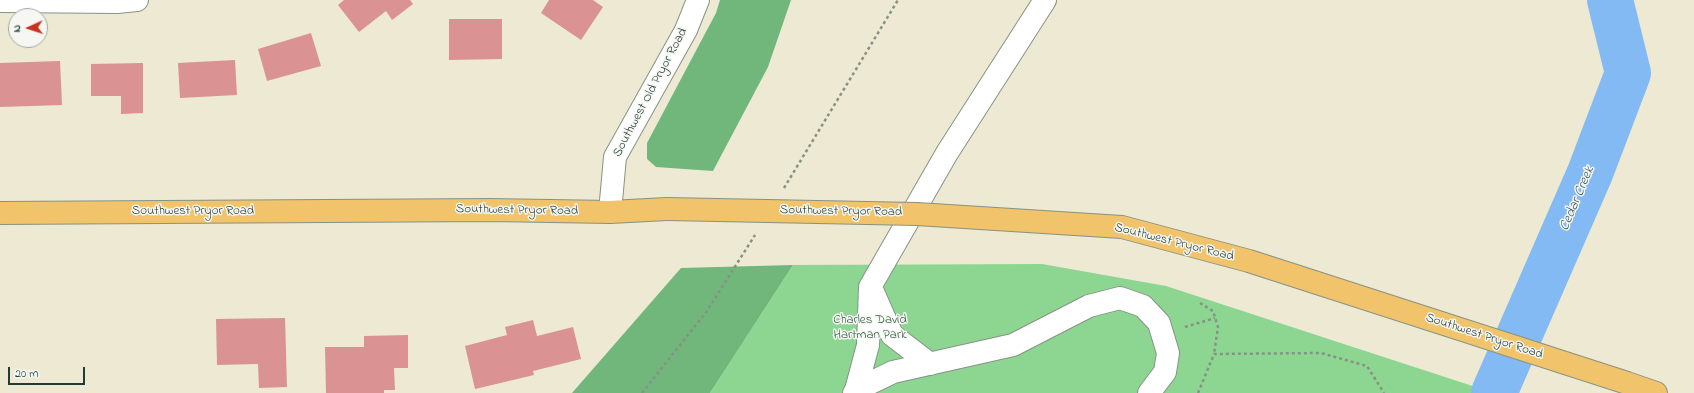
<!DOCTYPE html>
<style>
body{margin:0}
#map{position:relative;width:1694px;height:393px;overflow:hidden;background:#ede9d3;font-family:"Indie Flower",sans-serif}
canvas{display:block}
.north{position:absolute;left:8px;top:8px;width:40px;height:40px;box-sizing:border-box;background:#f6f6f2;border:1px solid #a0aca6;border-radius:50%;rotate:267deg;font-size:11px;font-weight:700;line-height:16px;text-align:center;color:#1f3d34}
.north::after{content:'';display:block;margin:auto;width:14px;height:18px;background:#c8321e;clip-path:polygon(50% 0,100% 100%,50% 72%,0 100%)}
.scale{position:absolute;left:8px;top:367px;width:77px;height:18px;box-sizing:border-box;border:2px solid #1f3d34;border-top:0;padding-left:5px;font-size:12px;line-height:14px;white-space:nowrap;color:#1f3d34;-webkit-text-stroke:3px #f6f6f2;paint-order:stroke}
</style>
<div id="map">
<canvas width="1694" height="393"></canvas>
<div class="north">N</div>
<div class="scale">20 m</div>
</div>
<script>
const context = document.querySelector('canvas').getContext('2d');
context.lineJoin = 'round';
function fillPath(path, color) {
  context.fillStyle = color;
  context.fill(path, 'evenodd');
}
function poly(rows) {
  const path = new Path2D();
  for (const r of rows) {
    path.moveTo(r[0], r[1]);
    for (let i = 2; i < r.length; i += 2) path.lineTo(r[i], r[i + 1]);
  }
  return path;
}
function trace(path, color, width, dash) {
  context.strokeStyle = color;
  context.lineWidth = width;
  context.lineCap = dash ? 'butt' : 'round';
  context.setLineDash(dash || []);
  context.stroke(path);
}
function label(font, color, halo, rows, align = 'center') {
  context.font = font + ' "Indie Flower",sans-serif';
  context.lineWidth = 3;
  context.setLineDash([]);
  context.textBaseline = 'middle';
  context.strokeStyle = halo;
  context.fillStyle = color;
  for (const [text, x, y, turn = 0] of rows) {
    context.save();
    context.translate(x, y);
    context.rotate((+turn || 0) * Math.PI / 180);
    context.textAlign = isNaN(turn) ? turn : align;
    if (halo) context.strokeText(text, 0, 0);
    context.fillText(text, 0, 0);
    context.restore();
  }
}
const green = poly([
 [1042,264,1166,286,1494,393,710,393,793,265]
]);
const forest = poly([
 [720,0,791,0,768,67,713,171,656,167,647,159,647,143,716,13],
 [793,265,710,393,572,393,681,268]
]);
const river = poly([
 [1494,393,1590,173,1628,73,1610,0]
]);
const building = poly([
 [344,0,410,0,413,4,392,20,386,11,359,32,338,5],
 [549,0,593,0,603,7,581,40,541,13],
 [449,19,502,19,502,59,449,60],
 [311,33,321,66,267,81,258,49],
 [235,60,237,95,180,98,178,63],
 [60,61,62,105,0,107,0,63],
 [143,63,143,113,121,114,121,96,91,96,91,64],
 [285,318,287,387,259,388,258,364,217,365,216,319],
 [533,320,537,336,573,327,581,359,533,371,534,375,475,389,465,346,507,335,505,327],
 [408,335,408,368,394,368,395,390,384,390,384,393,326,393,325,347,364,347,364,336]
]);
const path = poly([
 [784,188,898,0],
 [1200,303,1213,311,1218,327,1214,354],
 [1185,327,1215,318],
 [642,393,707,311,755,235],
 [1198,393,1214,354,1321,353,1367,366,1384,393]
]);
const minor = poly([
 [0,1,117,2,137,0],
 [610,212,615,157,686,30,698,0],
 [873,292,892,335,930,364],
 [856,390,868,345,870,287,947,153,1045,0],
 [854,393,856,390,893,372,1013,345,1089,306,1120,298,1143,306,1159,323,1168,353,1165,372,1149,393]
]);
const major = poly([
 [0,213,490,210,610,212,667,209],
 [1627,383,1656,393]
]);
const majorBridge = poly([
 [667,209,917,214,1122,227,1249,261,1627,383]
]);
const streetNames = [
 ["Southwest Old Pryor Road",651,93,-62],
 ["Southwest Pryor Road",517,211,1],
 ["Southwest Pryor Road",193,212],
 ["Southwest Pryor Road",841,212,1],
 ["Southwest Pryor Road",1174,243,14],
 ["Southwest Pryor Road",1484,337,18]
];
const parkNames = [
 ["Charles David",870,321],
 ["Hartman Park",870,336]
];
const waterNames = [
 ["Cedar Creek",1578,199,-67]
];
fillPath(green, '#8cd692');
fillPath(forest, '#71b77c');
trace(river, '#83baf3', 46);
fillPath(building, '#da9292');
trace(minor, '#869384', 24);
trace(major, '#869384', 24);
trace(path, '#869384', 2.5, [3, 3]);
trace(minor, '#fff', 22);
trace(major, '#f1c36a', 22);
trace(majorBridge, '#869384', 24, []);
trace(majorBridge, '#f1c36a', 22);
label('13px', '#1f3d34', '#f6f6f2', streetNames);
label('13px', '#355c47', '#f6f6f2', parkNames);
label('italic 14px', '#385c64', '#f6f6f2', waterNames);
</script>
